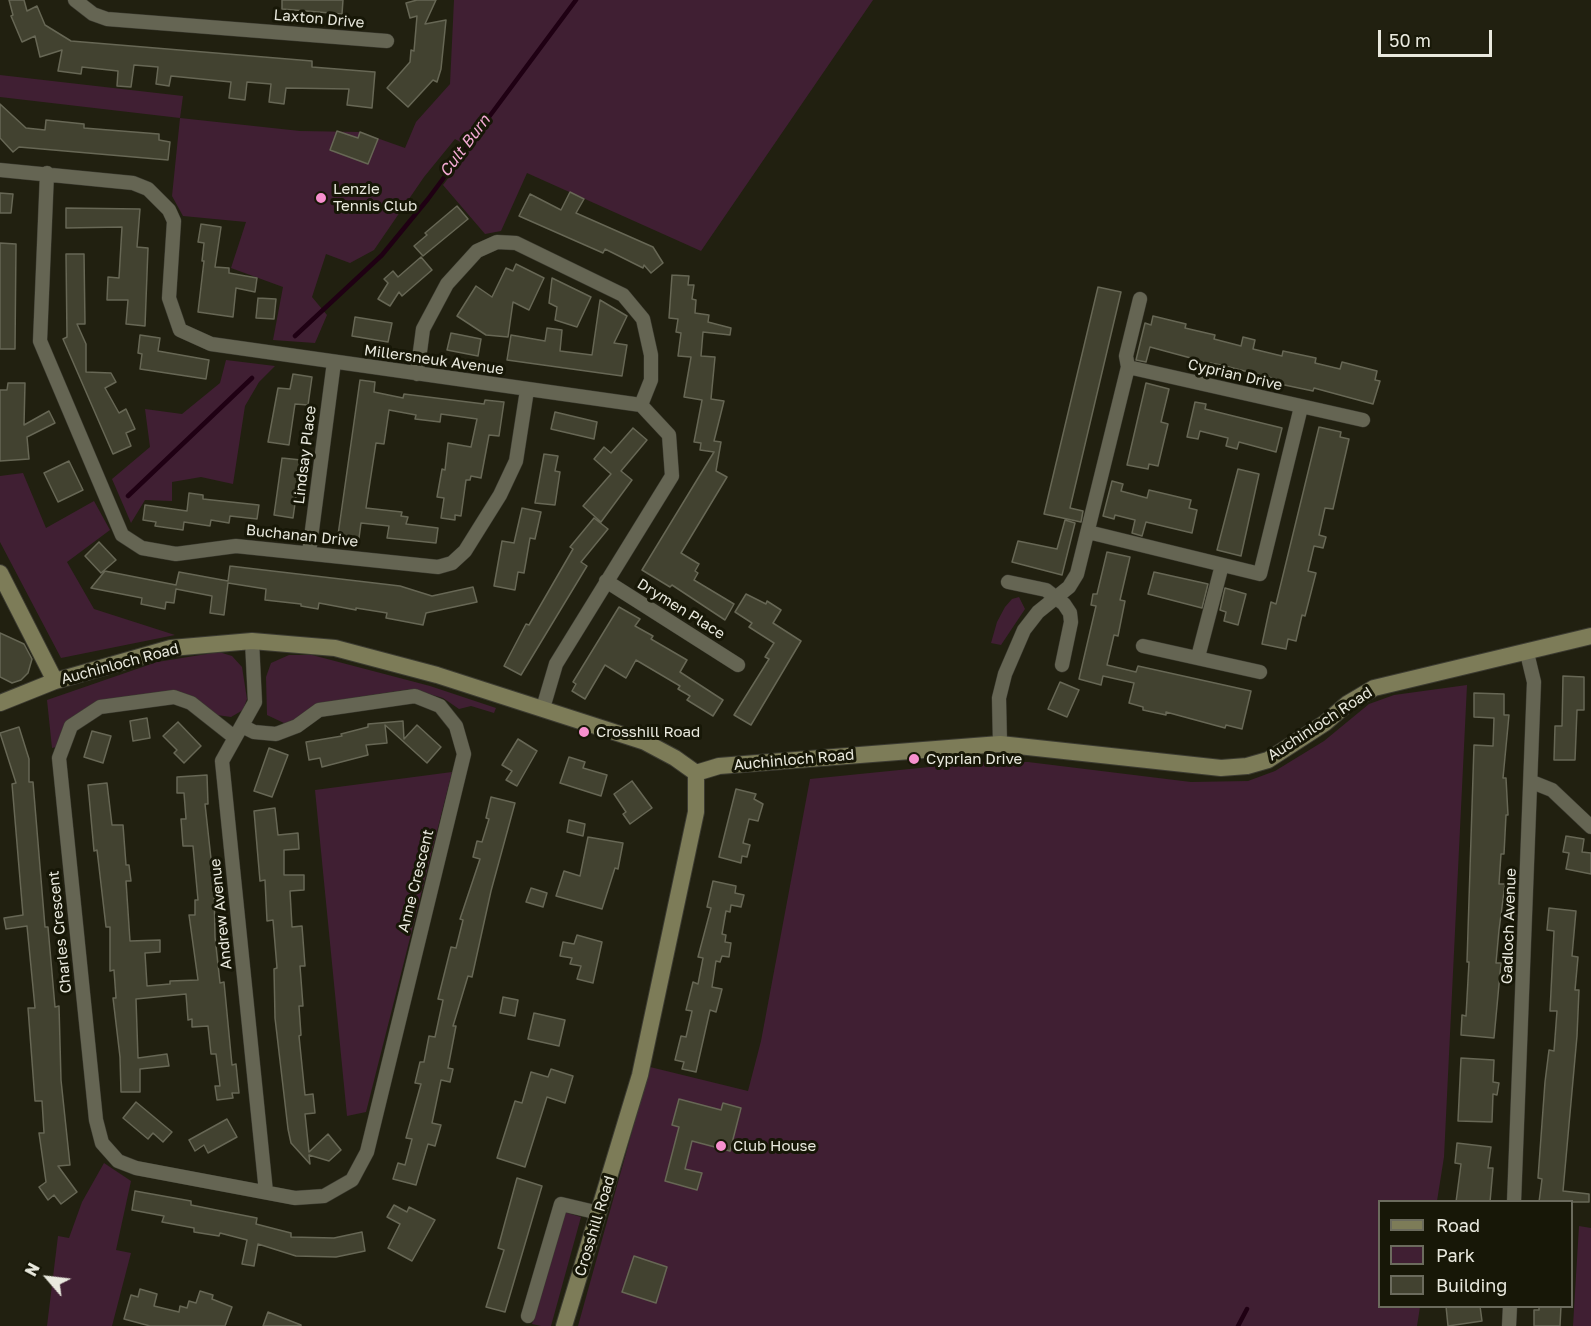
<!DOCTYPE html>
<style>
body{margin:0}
#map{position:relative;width:1591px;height:1326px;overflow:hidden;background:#212010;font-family:"Golos Text",sans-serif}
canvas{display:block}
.legend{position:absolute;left:1378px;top:1200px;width:195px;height:108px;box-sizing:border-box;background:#171707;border:2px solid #6b6b5d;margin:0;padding:8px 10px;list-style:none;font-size:18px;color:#e9e9de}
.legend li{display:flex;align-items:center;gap:12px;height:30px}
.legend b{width:30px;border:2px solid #6b6b5d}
.north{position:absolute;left:18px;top:1248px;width:60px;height:60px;-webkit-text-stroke:4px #171707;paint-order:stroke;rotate:298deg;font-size:16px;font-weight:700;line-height:24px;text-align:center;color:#e9e9de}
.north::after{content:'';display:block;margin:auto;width:21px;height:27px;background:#e9e9de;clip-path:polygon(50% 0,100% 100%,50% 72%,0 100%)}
.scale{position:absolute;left:1378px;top:30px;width:114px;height:27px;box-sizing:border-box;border:3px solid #e9e9de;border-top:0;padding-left:8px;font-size:18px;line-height:21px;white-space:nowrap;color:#e9e9de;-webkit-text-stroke:4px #171707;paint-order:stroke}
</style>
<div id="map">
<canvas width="1591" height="1326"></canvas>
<ul class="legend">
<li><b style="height:8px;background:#7d7c58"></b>Road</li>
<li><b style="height:16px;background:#401f33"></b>Park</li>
<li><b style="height:16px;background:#424230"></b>Building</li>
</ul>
<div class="north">N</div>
<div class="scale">50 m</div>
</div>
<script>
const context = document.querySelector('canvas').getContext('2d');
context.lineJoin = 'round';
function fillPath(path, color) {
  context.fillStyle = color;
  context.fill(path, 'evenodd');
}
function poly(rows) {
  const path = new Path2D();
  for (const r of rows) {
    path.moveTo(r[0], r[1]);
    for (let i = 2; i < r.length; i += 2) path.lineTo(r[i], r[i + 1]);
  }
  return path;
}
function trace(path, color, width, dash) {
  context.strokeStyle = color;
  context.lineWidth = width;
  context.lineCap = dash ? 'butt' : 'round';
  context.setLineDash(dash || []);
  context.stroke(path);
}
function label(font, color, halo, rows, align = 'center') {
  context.font = font + ' "Golos Text",sans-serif';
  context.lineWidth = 6;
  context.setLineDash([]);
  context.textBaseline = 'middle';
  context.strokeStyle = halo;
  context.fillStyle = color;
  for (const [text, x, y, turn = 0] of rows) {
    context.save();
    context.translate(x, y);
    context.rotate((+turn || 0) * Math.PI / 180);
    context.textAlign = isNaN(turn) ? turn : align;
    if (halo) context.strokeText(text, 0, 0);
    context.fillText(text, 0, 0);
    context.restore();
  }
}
const green = poly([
 [454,0,873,0,701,251,527,173,501,231,485,234,443,185,471,148,455,139,424,177,374,250,350,263,326,254,312,297,327,315,315,343,273,340,283,287,231,268,246,222,183,216,172,196,180,118,0,97,0,75,183,96,180,118,300,131,360,132,405,148,416,122,450,84],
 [226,360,275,366,259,382,245,406,233,484,201,477,172,482,172,501,145,500,131,523,112,479,150,447,145,409,182,414,220,383],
 [23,473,46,528,94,501,110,530,67,562,94,609,175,635,61,658,0,542,0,476],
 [1019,597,1025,609,1001,645,991,643,997,622,1005,607,1012,599],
 [219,652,232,656,242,667,247,699,243,710,231,717,217,715,179,691,96,702,66,722,56,747,52,748,47,700,157,662],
 [289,655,312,655,430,686,496,708,494,713,471,706,459,709,443,698,411,689,327,702,286,724,267,715,266,677,271,663],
 [1467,685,1444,1157,1437,1201,1380,1202,1380,1306,1420,1307,1417,1326,578,1326,650,1067,748,1091,761,1041,810,779,979,762,1028,762,1191,782,1248,781,1275,771,1324,741,1369,704,1394,695],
 [452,772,366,1112,347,1116,315,790],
 [104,1163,131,1181,116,1250,131,1253,112,1326,47,1326,58,1236,69,1238,82,1202],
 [564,1212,581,1217,551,1326,541,1326,532,1324],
 [1579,1226,1591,1228,1591,1326,1573,1326]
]);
const stream = poly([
 [295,336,382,255,428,199,576,0],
 [128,496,252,378],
 [1238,1326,1247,1309]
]);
const building = poly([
 [9,0,24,0,27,11,37,6,45,25,71,41,312,61,312,67,375,72,372,108,347,105,349,89,286,88,284,104,269,102,271,84,247,82,245,100,229,98,231,82,171,76,169,86,156,84,158,67,134,65,131,87,117,86,118,71,82,67,81,74,58,71,62,50,40,57,35,36,22,42,11,16,13,15,9,0],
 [282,0,343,0,342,14,282,9,282,0],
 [417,0,436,0,425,24,446,20,441,69,437,82,433,80,408,107,387,88,410,62,411,50,414,51,417,16,410,18,406,3,417,0],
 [0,104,26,128,45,130,46,120,84,124,84,128,159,134,159,140,170,142,168,160,19,147,13,152,0,138,0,104],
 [337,131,358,138,360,132,378,139,368,164,330,150,337,131],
 [570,192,584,199,576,213,653,247,663,263,651,273,644,265,643,268,605,249,603,253,519,216,530,194,561,210,570,192],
 [0,193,13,194,11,213,0,213,0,193],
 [457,206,468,219,423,256,414,246,427,235,425,233,457,206],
 [66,208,140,209,137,247,148,248,145,326,126,324,128,300,107,300,108,277,119,278,122,227,66,228,66,208],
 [201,224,221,227,215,267,229,268,229,273,257,278,255,292,236,288,233,317,198,312,204,261,202,261,204,243,198,242,201,224],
 [0,243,16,244,15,349,0,349,0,243],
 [66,254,84,254,85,324,77,324,86,344,86,372,111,373,116,382,105,388,119,413,126,409,135,429,126,433,131,446,113,454,63,339,67,337,66,254],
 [421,257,432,270,402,296,399,292,390,306,378,299,388,283,384,279,393,271,398,277,421,257],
 [516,264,544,278,529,310,513,302,508,337,486,335,457,316,476,286,492,297,506,268,513,271,516,264],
 [672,275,689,276,688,285,694,285,692,299,696,300,695,313,709,315,708,322,731,328,730,335,703,332,701,356,715,357,711,399,724,401,714,441,721,442,716,471,727,477,681,553,699,564,695,571,698,573,694,580,734,604,725,620,672,585,670,587,642,570,714,452,700,450,701,443,694,442,702,400,684,397,691,357,678,356,681,333,676,332,678,319,669,318,672,275],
 [552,278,591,297,577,327,555,320,557,307,549,303,552,278],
 [1098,287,1121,292,1070,508,1083,511,1081,522,1044,514,1098,287],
 [258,298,276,299,274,319,256,318,258,298],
 [600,300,627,316,614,343,627,345,622,376,507,360,511,335,545,341,547,328,562,330,560,351,592,355,600,300],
 [1153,316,1186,324,1185,328,1215,335,1214,339,1241,346,1243,337,1255,340,1253,349,1282,356,1283,351,1316,358,1315,363,1340,369,1342,362,1377,371,1375,380,1380,381,1373,404,1314,388,1313,391,1275,383,1276,379,1221,365,1210,363,1209,367,1197,365,1198,360,1150,347,1146,362,1136,360,1145,323,1151,325,1153,316],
 [355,317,392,323,388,342,352,336,355,317],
 [451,333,481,339,478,356,447,350,451,333],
 [140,335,160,338,158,351,209,360,206,379,140,369,142,354,138,353,140,335],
 [293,374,312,377,308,405,295,404,289,445,268,442,278,388,290,389,293,374],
 [360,380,375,382,374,392,403,398,404,394,484,404,485,400,504,402,499,436,489,435,481,478,471,476,470,480,466,480,461,516,455,515,455,520,441,518,444,498,437,497,442,469,445,470,448,443,471,447,477,419,441,414,440,422,415,419,416,415,389,410,384,444,376,443,366,508,402,512,401,516,408,517,406,524,438,528,436,543,387,538,389,526,361,523,359,538,338,535,360,380],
 [8,383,25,383,24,425,49,411,55,423,27,437,29,459,0,461,0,390,7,390,8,383],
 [1146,383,1169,389,1161,422,1168,424,1158,466,1149,464,1148,469,1127,465,1146,383],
 [1195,402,1206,404,1205,409,1282,428,1276,452,1239,442,1237,449,1226,446,1228,438,1200,431,1198,439,1187,437,1195,402],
 [555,412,597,422,594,439,551,429,555,412],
 [1319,427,1341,432,1340,437,1349,439,1333,509,1325,508,1319,535,1326,537,1323,548,1314,546,1308,571,1316,573,1305,616,1302,615,1296,641,1288,639,1286,649,1262,644,1271,602,1276,604,1319,427],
 [633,428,647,440,621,471,632,480,601,522,583,506,611,474,594,459,604,447,611,453,633,428],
 [544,454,558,456,555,471,560,472,555,505,535,503,544,454],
 [282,458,301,460,293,518,274,515,282,458],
 [69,461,83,490,58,502,44,473,69,461],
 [1238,469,1259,474,1241,556,1217,550,1238,469],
 [1112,481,1123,484,1121,491,1147,498,1149,490,1191,500,1189,508,1197,510,1192,533,1146,522,1142,536,1132,533,1135,520,1115,515,1114,519,1103,516,1112,481],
 [189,493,203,495,203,499,259,505,257,519,230,516,229,523,211,520,210,526,184,522,183,530,155,526,156,522,143,520,145,505,187,511,189,493],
 [522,508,541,512,535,539,530,538,524,573,518,572,515,590,494,586,502,541,514,543,522,508],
 [594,518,608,529,581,562,587,566,521,675,504,666,526,624,529,625,573,549,570,547,594,518],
 [1065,520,1075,523,1062,575,1012,562,1018,541,1057,549,1065,520],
 [99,542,116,560,101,573,85,556,99,542],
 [1107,552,1130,557,1120,600,1125,601,1118,636,1114,635,1107,665,1136,672,1138,666,1251,691,1242,729,1226,725,1225,728,1166,712,1166,715,1143,710,1143,707,1129,703,1134,683,1103,676,1101,685,1079,679,1096,606,1091,605,1093,594,1097,594,1107,552],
 [230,566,400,586,432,596,473,587,477,602,426,613,423,625,386,618,387,613,356,608,356,610,319,603,318,609,301,606,301,604,265,600,266,589,228,583,224,615,210,613,212,596,176,589,174,603,166,602,165,609,141,604,142,598,91,588,105,571,176,585,179,572,228,581,230,566],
 [1154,572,1208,584,1202,608,1148,594,1154,572],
 [1225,588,1246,594,1238,625,1224,621,1226,612,1220,610,1225,588],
 [746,594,766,604,767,601,781,610,773,623,801,641,751,725,734,715,769,659,765,657,774,643,749,627,752,623,735,612,746,594],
 [619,607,640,619,635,626,653,636,651,639,687,660,680,672,723,700,713,716,687,700,690,696,678,689,680,686,636,660,626,678,605,665,585,699,572,691,576,684,573,682,619,607],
 [0,633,24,644,32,659,28,673,21,680,12,683,0,677,0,633],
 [1563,676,1584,677,1584,710,1577,710,1575,760,1554,760,1555,726,1562,726,1563,676],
 [1060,682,1079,690,1067,717,1048,709,1060,682],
 [1474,693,1504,694,1504,715,1509,715,1503,778,1506,778,1508,815,1506,815,1504,854,1501,854,1499,884,1505,884,1499,930,1496,963,1501,963,1494,1038,1461,1035,1462,1015,1466,1016,1469,962,1467,962,1474,745,1493,746,1494,718,1474,717,1474,693],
 [147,718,150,738,133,741,130,721,147,718],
 [403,721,404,739,417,725,441,747,427,763,385,725,387,743,366,745,368,755,322,767,320,758,309,760,306,742,342,736,341,734,368,727,368,724,403,721],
 [178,722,201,746,184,763,174,753,177,750,163,736,178,722],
 [19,727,29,759,29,782,33,782,45,927,48,927,55,1007,59,1006,61,1080,70,1165,58,1166,77,1192,61,1204,54,1195,48,1200,39,1187,46,1182,39,1133,44,1133,42,1101,35,1101,28,1008,35,1008,27,926,6,929,4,918,23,915,12,784,16,783,0,733,19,727],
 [92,731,111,736,103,763,84,757,92,731],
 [518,739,537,751,517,786,506,780,512,771,502,765,518,739],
 [269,748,288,755,272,797,254,791,269,748],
 [569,757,585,762,583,768,607,775,601,796,560,783,569,757],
 [207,775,208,804,205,804,214,886,215,937,220,983,224,982,232,1065,236,1064,239,1093,232,1093,233,1098,217,1100,215,1086,220,1086,216,1054,211,1054,208,1026,192,1027,192,1019,188,1020,186,994,136,999,138,1058,167,1054,169,1066,140,1069,140,1092,121,1092,120,1057,113,998,116,998,114,970,110,971,110,927,106,927,97,850,94,851,88,785,107,783,112,825,123,825,126,865,129,865,131,881,126,881,130,941,160,940,160,952,145,953,147,986,170,984,170,981,198,980,189,915,195,915,195,900,198,900,193,846,183,846,181,819,186,819,184,793,177,793,177,777,207,775],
 [632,781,652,808,630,824,623,814,626,812,614,794,632,781],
 [736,789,756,794,754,799,763,804,758,821,749,819,743,843,750,845,747,857,742,856,741,863,719,857,736,789],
 [491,797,515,803,491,891,472,977,468,976,453,1026,456,1026,448,1068,453,1069,450,1082,441,1080,432,1123,441,1125,435,1146,428,1144,416,1185,393,1179,398,1163,405,1165,412,1139,406,1138,421,1084,415,1083,420,1062,424,1062,429,1036,435,1037,443,1000,438,999,451,947,456,948,463,920,460,919,480,859,473,857,477,841,482,842,489,819,486,818,491,797],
 [275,808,278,835,298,833,299,849,284,850,284,875,304,875,304,890,290,891,292,927,302,926,305,966,300,966,303,1006,299,1006,301,1035,299,1036,305,1095,313,1094,315,1113,305,1114,309,1152,328,1134,341,1150,329,1161,309,1155,310,1164,291,1143,288,1129,275,1018,274,969,277,968,273,920,267,921,265,880,260,881,254,811,275,808],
 [569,820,585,824,583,836,567,832,569,820],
 [1566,836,1584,839,1582,852,1591,853,1591,874,1566,869,1569,853,1563,852,1566,836],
 [588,837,623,843,618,869,615,868,602,909,556,896,564,871,580,876,588,837],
 [713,881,736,886,735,893,744,895,741,907,731,905,730,912,726,911,722,934,726,935,725,942,731,943,729,957,722,956,720,962,716,961,712,987,722,989,716,1012,710,1010,696,1072,682,1069,684,1062,675,1060,681,1036,686,1037,692,1011,686,1010,693,982,698,984,703,958,698,957,711,908,707,907,713,881],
 [531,888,547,893,543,907,526,902,531,888],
 [1549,908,1576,911,1572,956,1578,957,1575,990,1579,990,1577,1036,1563,1191,1589,1194,1589,1202,1539,1202,1542,1179,1538,1178,1545,1082,1549,1050,1554,1051,1557,1011,1550,1011,1554,931,1547,930,1549,908],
 [577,935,602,942,593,983,577,979,581,966,570,964,572,958,560,956,563,942,574,944,577,935],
 [503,997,518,1000,515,1016,500,1013,503,997],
 [534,1013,565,1020,559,1046,528,1039,534,1013],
 [1461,1058,1494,1060,1493,1082,1499,1083,1497,1095,1493,1094,1492,1122,1458,1121,1461,1058],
 [551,1069,573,1076,565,1103,547,1097,525,1167,497,1158,515,1101,522,1103,531,1072,548,1077,551,1069],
 [679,1099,721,1110,723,1103,741,1108,730,1151,692,1141,685,1169,702,1173,697,1190,665,1181,679,1127,672,1125,679,1099],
 [136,1102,172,1132,163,1142,153,1133,148,1139,123,1118,136,1102],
 [227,1119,237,1137,208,1153,204,1145,195,1151,189,1140,227,1119],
 [1457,1143,1491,1147,1488,1168,1493,1168,1490,1202,1456,1202,1461,1164,1455,1163,1457,1143],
 [517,1178,542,1186,505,1312,486,1307,504,1250,498,1248,517,1178],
 [135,1191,191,1201,191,1205,257,1218,256,1224,291,1233,291,1237,334,1238,362,1232,365,1251,336,1257,296,1256,258,1244,254,1266,242,1264,247,1240,220,1233,219,1236,194,1232,194,1228,162,1222,164,1216,132,1210,135,1191],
 [394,1205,407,1212,409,1207,435,1220,412,1261,388,1248,400,1224,387,1217,394,1205],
 [634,1256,667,1267,656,1303,622,1292,634,1256],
 [140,1289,157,1294,154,1306,179,1312,180,1306,187,1308,189,1301,196,1303,200,1291,213,1295,212,1299,232,1307,225,1326,150,1326,124,1319,131,1295,138,1297,140,1289],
 [1446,1306,1480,1306,1482,1321,1448,1326,1446,1306],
 [1539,1306,1561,1306,1560,1326,1534,1326,1534,1310,1539,1310,1539,1306],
 [268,1312,301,1325,301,1326,263,1326,268,1312]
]);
const minor = poly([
 [75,0,93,14,107,19,387,41],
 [0,170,133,183,148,189,169,210,174,221,169,298,180,330,211,344,641,405,669,435,672,476,556,664,543,708],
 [47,173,40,341,122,535,142,548,176,554,236,546,438,567,452,563,465,551,500,495,516,461,527,390],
 [1128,367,1126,356,1140,299],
 [417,374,423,329,447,284,477,251,497,242,516,243,623,295,643,319,651,355,651,380,641,405],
 [1088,532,1260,574,1301,407],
 [309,553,334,362],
 [606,581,738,665],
 [1008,582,1046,590,1064,604,1070,613,1071,622,1062,665],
 [252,641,255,702,222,761,266,1192],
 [1143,646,1260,672],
 [1198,657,1222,565],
 [234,737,191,703,174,697,100,707,71,726,59,758,96,1120,102,1143,118,1161,136,1168,295,1198,324,1196,352,1180,367,1152,464,754,456,726,440,706,415,696,319,710,297,726,276,734,254,732,242,726],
 [1000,744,999,698,1005,674,1024,630,1038,612,1069,587,1077,574,1128,367,1363,420],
 [1532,782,1552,790,1591,827],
 [1514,1202,1534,682,1527,653],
 [528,1316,561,1204,599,1213],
 [1509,1326,1510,1306]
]);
const secondary = poly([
 [0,573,55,681],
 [0,703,55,681,171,648,252,641,335,648,437,675,645,742,675,758,696,773,719,766,1000,744,1221,768,1247,766,1268,760,1325,723,1347,704,1374,688,1591,636],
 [564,1326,640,1075,696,812,696,773]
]);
const markers = [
 [321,198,6,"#f790ce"],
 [584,732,6,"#f790ce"],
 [914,759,6,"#f790ce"],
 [721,1146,6,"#f790ce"]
];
const streetNames = [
 ["Laxton Drive",319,19,5],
 ["Millersneuk Avenue",434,360,8],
 ["Cyprian Drive",1235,375,13],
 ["Lindsay Place",305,455,-83],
 ["Buchanan Drive",302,536,6],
 ["Drymen Place",681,609,32],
 ["Auchinloch Road",120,664,-15],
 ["Auchinloch Road",1320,724,-33],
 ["Auchinloch Road",794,760,-5],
 ["Anne Crescent",416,881,-76],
 ["Andrew Avenue",221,914,-96],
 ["Gadloch Avenue",1509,926,-88],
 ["Charles Crescent",60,932,-96],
 ["Crosshill Road",595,1226,-73]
];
const poiNames = [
 ["Lenzie",333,189],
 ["Tennis Club",333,206],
 ["Crosshill Road",596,732],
 ["Cyprian Drive",926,759],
 ["Club House",733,1146]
];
const waterNames = [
 ["Cult Burn",465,146,-53]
];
fillPath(green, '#401f33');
trace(stream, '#1f0013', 4.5);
fillPath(building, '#424230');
trace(building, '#676755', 1.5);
trace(minor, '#3c3b31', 15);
trace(secondary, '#3c3b31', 18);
trace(minor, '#656553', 14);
trace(secondary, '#7d7c58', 16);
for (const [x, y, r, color] of markers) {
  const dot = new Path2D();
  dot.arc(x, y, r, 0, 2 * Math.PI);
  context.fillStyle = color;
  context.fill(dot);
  trace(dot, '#171707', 2);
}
label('15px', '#e9e9de', '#171707', streetNames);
label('15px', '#e9e9de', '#171707', poiNames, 'left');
label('italic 16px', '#f5abd5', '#171707', waterNames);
</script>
